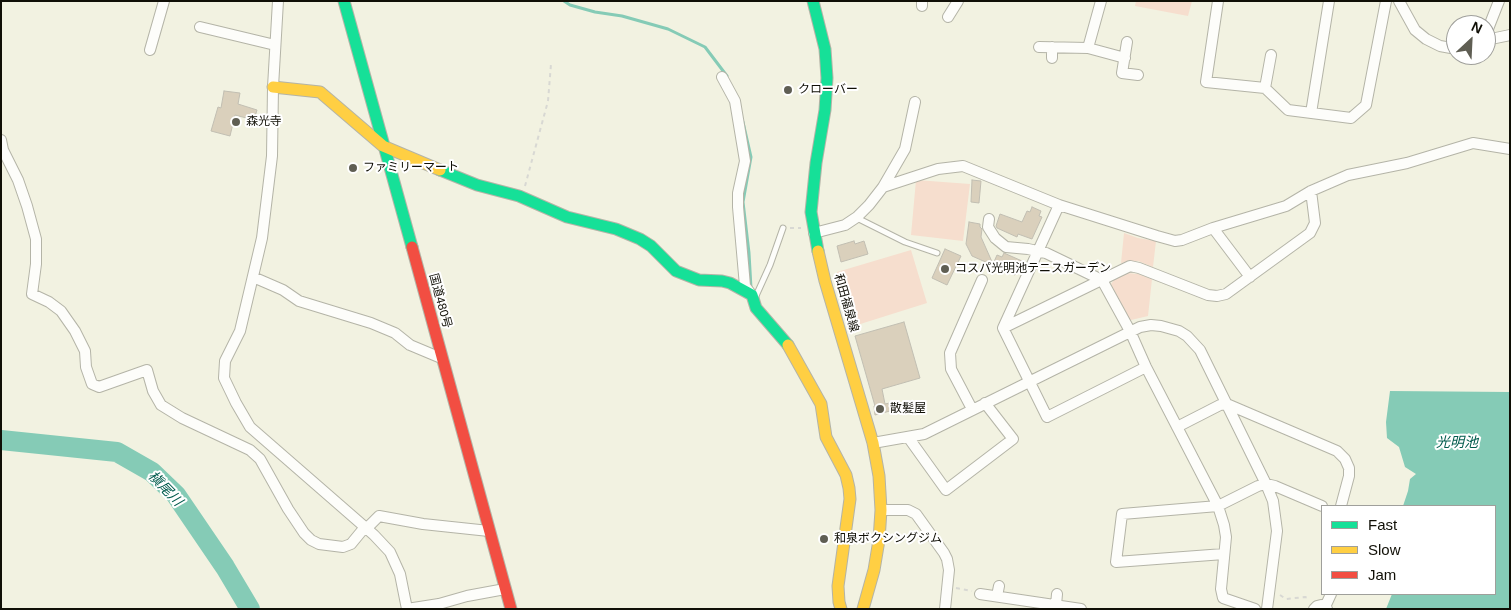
<!DOCTYPE html>
<meta charset="utf-8">
<style>
body{margin:0}
#map{position:relative;width:1511px;height:610px;overflow:hidden;background:#f2f2e1;font-family:Arial,sans-serif}
canvas{display:block}
.frame{position:absolute;inset:0;border:2px solid #100f06;pointer-events:none}
.legend{position:absolute;left:1321px;top:505px;width:175px;height:90px;box-sizing:border-box;background:#fff;border:1px solid #9f9f9b;margin:0;padding:6px 9px;list-style:none;font-size:15px;color:#100f06}
.legend li{display:flex;align-items:center;gap:10px;height:25px}
.legend b{width:25px;border:1px solid #9f9f9b}
.north{position:absolute;left:1446px;top:15px;width:50px;height:50px;box-sizing:border-box;background:#fff;border:1px solid #9f9f9b;border-radius:50%;rotate:25deg;font-size:14px;font-weight:700;line-height:20px;text-align:center;color:#100f06}
.north::after{content:'';display:block;margin:auto;width:18px;height:22px;background:#5f5e53;clip-path:polygon(50% 0,100% 100%,50% 72%,0 100%)}
</style>
<div id="map">
<canvas width="1511" height="610"></canvas>
<div class="frame"></div>
<ul class="legend">
<li><b style="height:6px;background:#16e098"></b>Fast</li>
<li><b style="height:6px;background:#ffcf43"></b>Slow</li>
<li><b style="height:6px;background:#f24e42"></b>Jam</li>
</ul>
<div class="north">N</div>
</div>
<script>
const context = document.querySelector('canvas').getContext('2d');
context.lineJoin = 'round';
function fillPath(path, color) {
  context.fillStyle = color;
  context.fill(path, 'evenodd');
}
function poly(rows) {
  const path = new Path2D();
  for (const r of rows) {
    path.moveTo(r[0], r[1]);
    for (let i = 2; i < r.length; i += 2) path.lineTo(r[i], r[i + 1]);
  }
  return path;
}
function trace(path, color, width, dash) {
  context.strokeStyle = color;
  context.lineWidth = width;
  context.lineCap = dash ? 'butt' : 'round';
  context.setLineDash(dash || []);
  context.stroke(path);
}
function label(font, color, halo, rows, align = 'center') {
  context.font = font + ' Arial,"Noto Sans JP",sans-serif';
  context.lineWidth = 4;
  context.setLineDash([]);
  context.textBaseline = 'middle';
  context.strokeStyle = halo;
  context.fillStyle = color;
  for (const [text, x, y, turn = 0] of rows) {
    context.save();
    context.translate(x, y);
    context.rotate((+turn || 0) * Math.PI / 180);
    context.textAlign = isNaN(turn) ? turn : align;
    if (halo) context.strokeText(text, 0, 0);
    context.fillText(text, 0, 0);
    context.restore();
  }
}
const green = poly([
 [1136,1,1192,1,1188,16,1135,6],
 [916,180,970,184,963,241,911,235],
 [1124,233,1138,238,1156,241,1153,267,1138,261,1121,263],
 [911,250,927,303,854,326,837,272],
 [1127,273,1138,274,1152,279,1148,316,1131,320,1127,318,1111,284,1114,280]
]);
const water = poly([
 [1390,391,1510,392,1510,609,1386,609,1392,594,1495,594,1495,506,1403,506,1408,491,1410,479,1416,474,1405,467,1399,447,1387,438,1386,422]
]);
const stream = poly([
 [564,1,570,5,595,12,622,16,668,29,705,47,727,76],
 [743,122,751,157,743,202,749,253,751,288]
]);
const river = poly([
 [1,440,117,452,152,472,176,495,225,567,250,609]
]);
const building = poly([
 [224,91,240,93,238,104,257,110,254,120,235,115,230,136,211,131,218,107,221,108,224,91],
 [972,180,981,181,979,203,971,202,972,180],
 [1032,207,1041,211,1039,216,1042,217,1032,239,1018,234,1017,237,997,228,996,226,1000,214,1022,222,1027,211,1030,212,1032,207],
 [969,222,980,224,980,227,982,229,981,237,993,264,997,255,1002,257,1004,253,1022,261,1015,275,972,256,966,244,969,222],
 [854,241,855,244,864,241,868,254,841,262,837,246,854,241],
 [945,249,961,256,947,285,932,278,945,249],
 [904,322,920,378,882,389,885,404,899,401,901,408,875,415,874,406,875,406,855,336,904,322]
]);
const path = poly([
 [525,186,548,101,551,64],
 [790,228,801,228],
 [956,588,972,591],
 [1280,595,1286,599,1305,597,1309,598]
]);
const lane = poly([
 [857,218,905,242,937,253],
 [755,298,770,265,783,228]
]);
const street = poly([
 [278,1,273,87,272,156,262,238,240,331,225,361,224,378,236,403,250,427,374,535,390,552,400,574,407,609],
 [1218,1,1206,82,1265,88,1288,110,1351,118,1366,105,1386,1],
 [1399,1,1415,30,1426,39,1440,46,1451,48,1456,47],
 [922,6,922,1],
 [948,17,958,1],
 [200,27,275,45],
 [1486,34,1499,1],
 [1486,40,1510,35],
 [1127,42,1122,73,1138,75],
 [1039,47,1088,48,1125,58],
 [1088,48,1101,1],
 [150,50,164,1],
 [1052,58,1052,47],
 [722,77,735,101,745,161,738,193,738,207,745,286,751,294],
 [1265,88,1271,55],
 [1311,113,1329,1],
 [1,140,3,150,18,180,27,206,36,239,36,264,32,294,49,302,61,311,75,331,85,351,86,367,92,384,99,387,147,370,153,391,161,405,182,418,250,450,260,459,288,509,304,533,311,540,319,544,343,547,351,544,365,527],
 [883,187,905,149,915,102],
 [1059,205,1003,328,1130,266,1139,268,1208,295,1217,296,1226,294,1310,233,1315,223,1311,191],
 [989,219,988,227,995,238,1006,247,1028,249,1046,253,1102,280,1130,331,1146,367,1218,506,1224,525,1226,537,1221,589,1223,598,1255,609],
 [1213,228,1250,277],
 [814,233,845,225,857,217,869,205,883,187,938,169,963,166,1059,205,1157,236,1175,241,1182,240,1213,228,1286,206,1311,191,1348,175,1407,163,1473,143,1510,149],
 [253,277,283,290,299,301,371,323,395,333,410,345,441,358],
 [1003,328,1047,417,1146,367],
 [972,409,951,369,950,353,982,280],
 [1177,427,1220,405,1227,404,1337,451,1345,459,1349,468,1349,476,1341,506],
 [908,437,946,490,1013,439,985,403],
 [873,443,924,434,1140,327,1151,325,1161,326,1179,331,1187,336,1200,350,1266,484,1273,501,1277,531,1267,609],
 [881,510,908,510,916,514,944,553,947,559,949,570,945,609],
 [366,529,379,516,423,524,489,531],
 [1224,554,1116,562,1122,514,1218,506,1258,486,1266,484,1275,486,1322,506],
 [980,594,1081,609],
 [997,596,999,586],
 [1056,605,1057,594],
 [1325,607,1331,594],
 [407,609,439,604,467,596,505,589],
 [1314,609,1317,606,1321,605,1327,609]
]);
const fast = poly([
 [344,1,412,247],
 [813,1,825,49,827,78,825,110,816,163,811,212,818,251],
 [440,170,477,185,519,196,567,217,616,229,640,239,651,246,676,271,699,280,722,281,730,283,752,295,756,308,788,345]
]);
const slow = poly([
 [273,87,320,92,383,146,440,170],
 [818,251,825,281,873,443,879,476,881,510,879,540,874,570,863,609],
 [788,345,821,404,826,437,846,475,849,488,850,499,838,586,839,602,841,609]
]);
const jam = poly([
 [412,247,511,609]
]);
const markers = [
 [788,90,5,"#5f5e53"],
 [236,122,5,"#5f5e53"],
 [353,168,5,"#5f5e53"],
 [945,269,5,"#5f5e53"],
 [880,409,5,"#5f5e53"],
 [824,539,5,"#5f5e53"]
];
const poiNames = [
 ["クローバー",798,90],
 ["森光寺",246,122],
 ["ファミリーマート",363,168],
 ["コスパ光明池テニスガーデン",955,269],
 ["散髪屋",890,409],
 ["和泉ボクシングジム",834,539]
];
const streetNames = [
 ["国道480号",440,301,75],
 ["和田福泉線",846,303,74]
];
const waterNames = [
 ["光明池",1457,443],
 ["槇尾川",165,489,46]
];
fillPath(green, '#f6dece');
fillPath(water, '#85cbb6');
trace(stream, '#85cbb6', 3);
trace(river, '#85cbb6', 20);
fillPath(building, '#dad0bc');
trace(building, '#c1beb2', 1);
trace(lane, '#b4b4a7', 7);
trace(street, '#b4b4a7', 12);
trace(fast, '#b4b4a7', 13);
trace(slow, '#b4b4a7', 13);
trace(jam, '#b4b4a7', 13);
trace(path, '#d8d8d3', 2, [4, 4]);
trace(lane, '#fdfdfa', 5);
trace(street, '#fdfdfa', 10);
trace(fast, '#16e098', 11);
trace(slow, '#ffcf43', 11);
trace(jam, '#f24e42', 11);
for (const [x, y, r, color] of markers) {
  const dot = new Path2D();
  dot.arc(x, y, r, 0, 2 * Math.PI);
  context.fillStyle = color;
  context.fill(dot);
  trace(dot, '#fff', 2);
}
label('12px', '#100f06', '#fff', poiNames, 'left');
label('12px', '#100f06', '#fff', streetNames);
label('italic 14px', '#015b4c', '#fff', waterNames);
</script>
